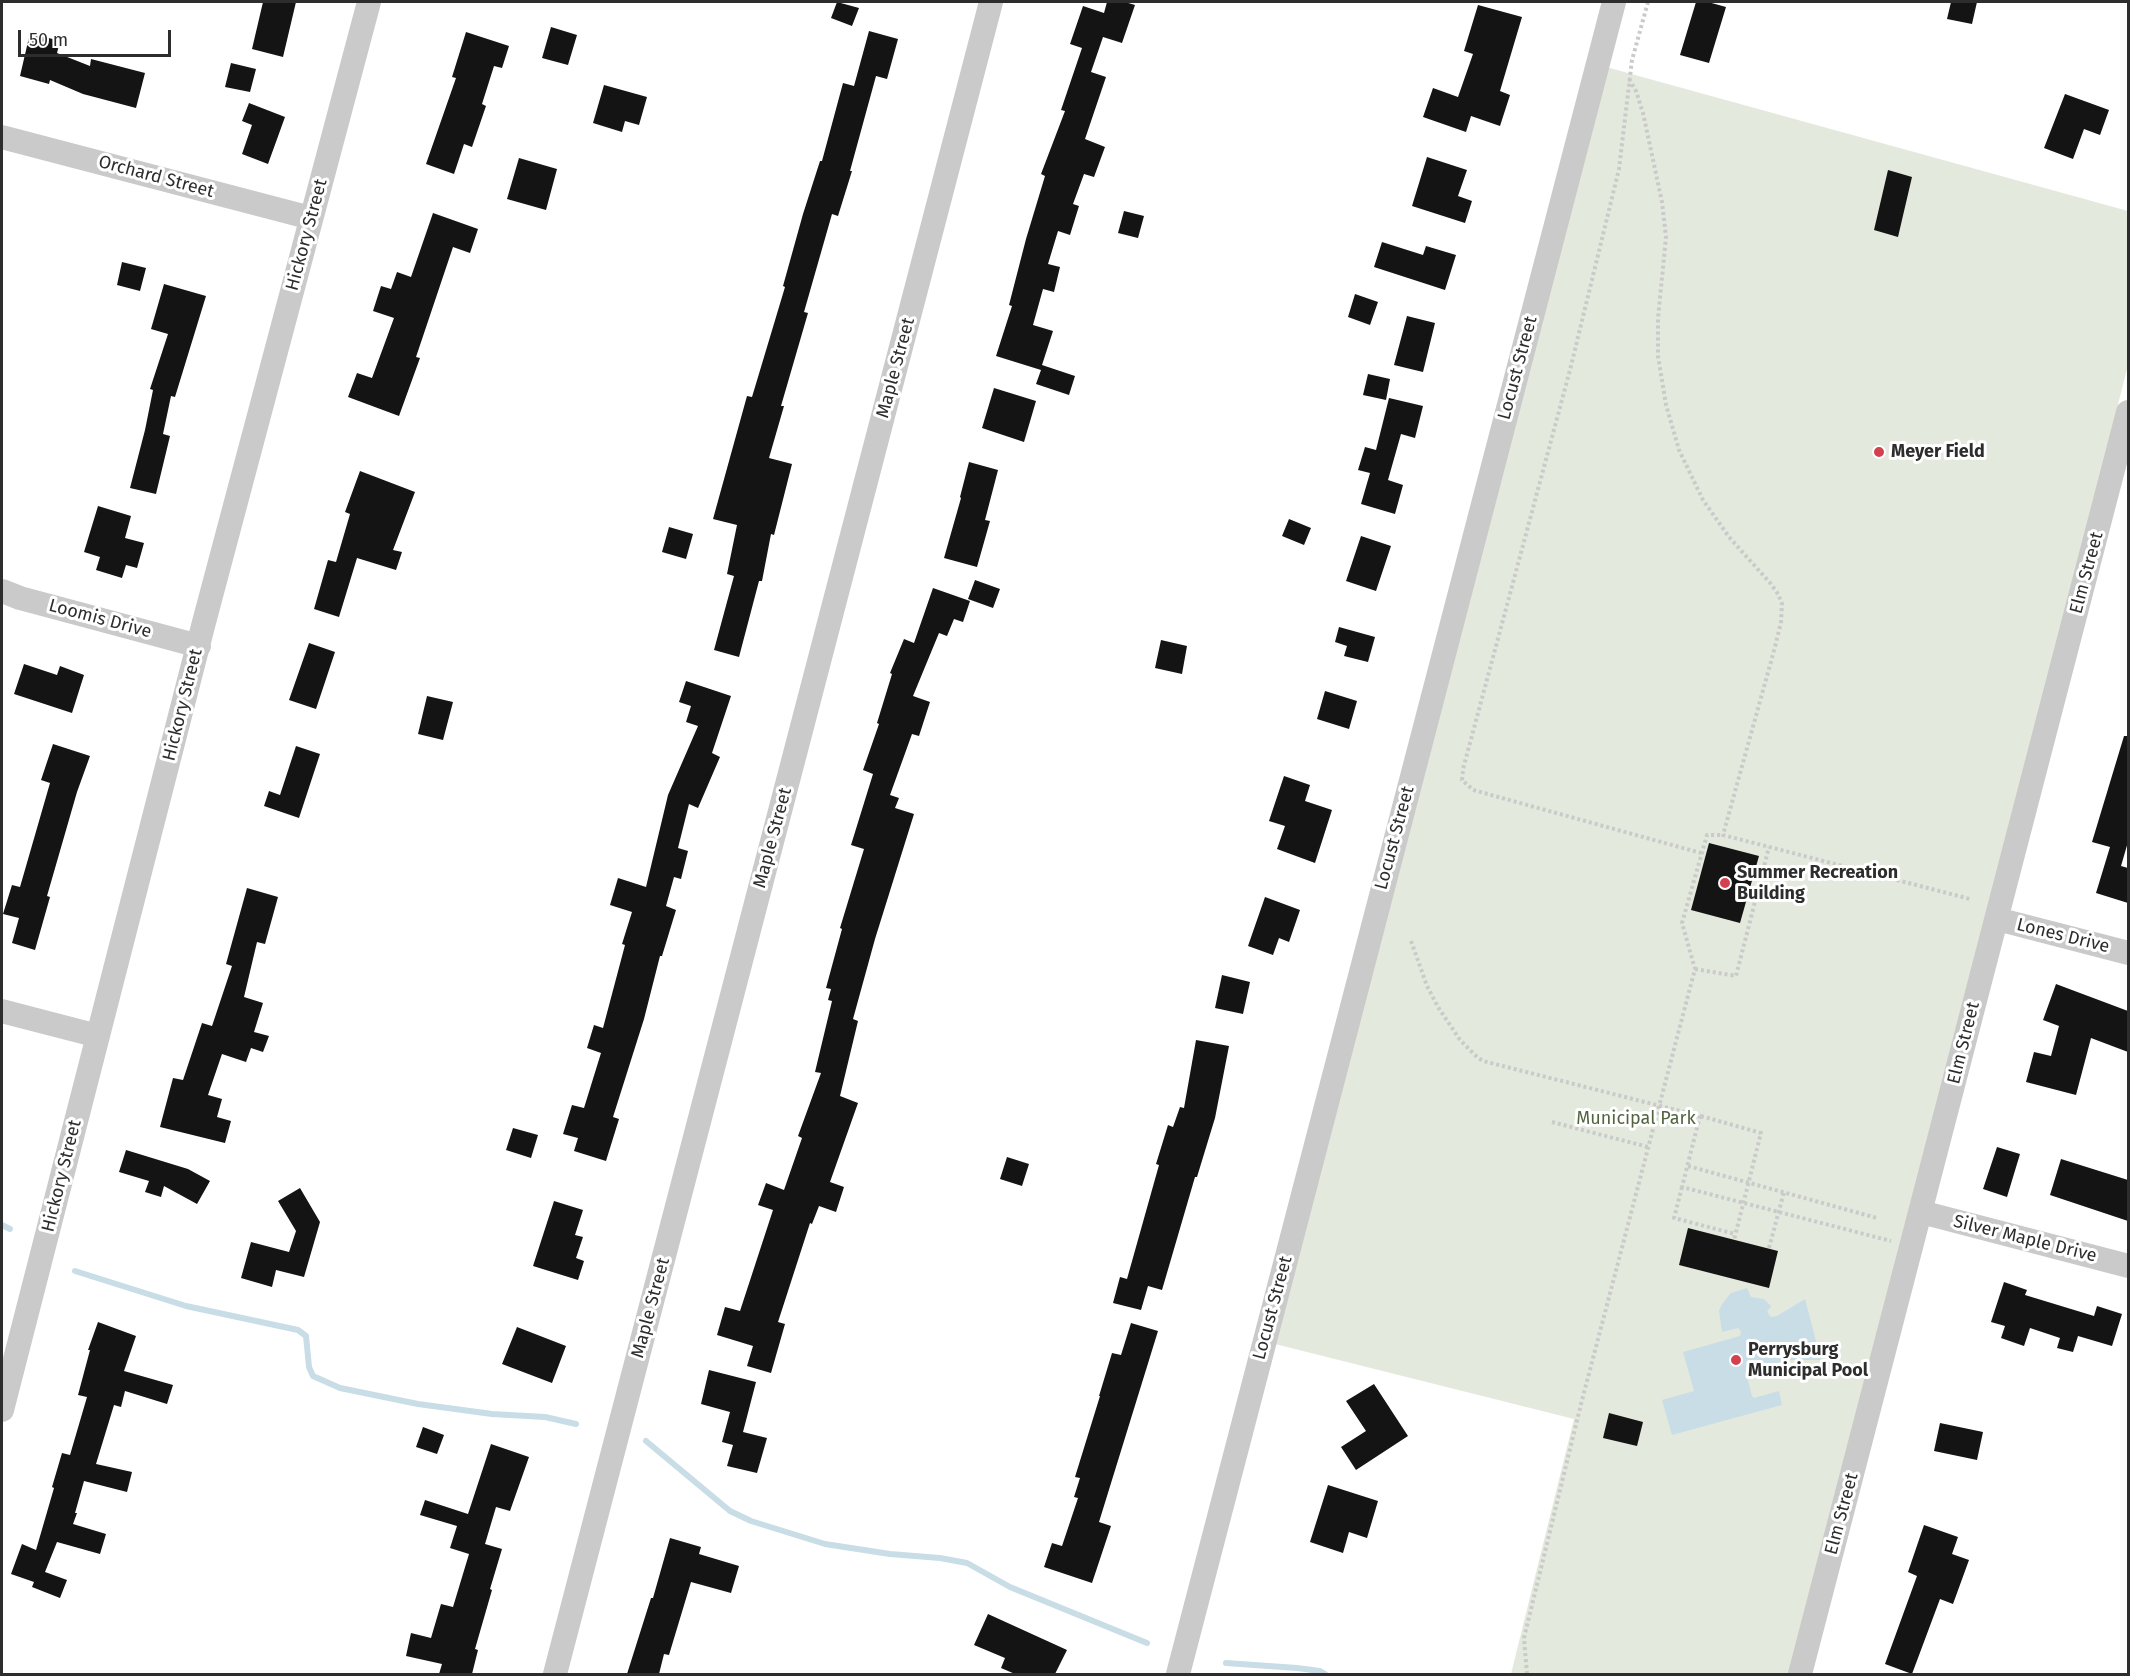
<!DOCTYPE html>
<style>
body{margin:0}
#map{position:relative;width:2130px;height:1676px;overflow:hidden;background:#fff;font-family:"Fira Sans",sans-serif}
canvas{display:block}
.frame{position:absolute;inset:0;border:3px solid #2d2d2d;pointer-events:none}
.scale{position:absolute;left:18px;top:30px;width:153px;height:27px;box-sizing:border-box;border:3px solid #2d2d2d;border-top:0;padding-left:8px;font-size:18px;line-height:21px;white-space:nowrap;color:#2d2d2d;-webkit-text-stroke:4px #fff;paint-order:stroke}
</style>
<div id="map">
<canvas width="2130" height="1676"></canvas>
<div class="frame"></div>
<div class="scale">50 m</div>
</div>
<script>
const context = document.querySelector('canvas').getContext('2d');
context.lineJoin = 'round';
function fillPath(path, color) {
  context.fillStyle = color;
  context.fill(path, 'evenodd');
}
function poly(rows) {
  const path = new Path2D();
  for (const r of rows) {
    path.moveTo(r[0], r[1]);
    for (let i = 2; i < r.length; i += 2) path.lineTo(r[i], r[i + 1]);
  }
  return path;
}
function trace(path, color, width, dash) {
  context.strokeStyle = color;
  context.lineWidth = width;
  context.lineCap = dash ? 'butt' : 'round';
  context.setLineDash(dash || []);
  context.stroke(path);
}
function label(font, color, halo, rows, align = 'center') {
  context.font = font + ' "Fira Sans",sans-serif';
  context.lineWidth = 6;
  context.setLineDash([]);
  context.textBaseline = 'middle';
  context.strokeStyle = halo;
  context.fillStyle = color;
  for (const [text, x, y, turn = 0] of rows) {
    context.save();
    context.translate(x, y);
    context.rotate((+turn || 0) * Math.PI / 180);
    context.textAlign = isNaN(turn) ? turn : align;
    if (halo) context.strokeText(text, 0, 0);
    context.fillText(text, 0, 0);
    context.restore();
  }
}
const green = poly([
 [1606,67,2128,211,2128,365,1797,1674,1511,1674,1574,1419,1275,1344]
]);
const water = poly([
 [1747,1288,1751,1297,1764,1299,1771,1306,1767,1312,1771,1317,1777,1316,1805,1299,1821,1360,1787,1360,1748,1371,1746,1373,1752,1396,1754,1398,1779,1391,1782,1405,1672,1435,1662,1400,1694,1391,1683,1352,1740,1336,1741,1331,1738,1328,1722,1332,1719,1311,1722,1304,1731,1293]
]);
const stream = poly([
 [2,1225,10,1229],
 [75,1271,186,1306,298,1330,306,1336,309,1367,313,1376,340,1388,418,1404,492,1414,545,1417,576,1424],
 [646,1441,730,1511,751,1521,825,1544,890,1554,940,1558,967,1563,1010,1587,1147,1643],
 [1226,1663,1297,1668,1320,1671,1325,1674]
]);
const building = poly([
 [263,2,296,2,283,57,252,49],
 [837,2,859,8,852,26,831,18],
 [1107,2,1125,2,1135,5,1122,43,1103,37,1091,72,1106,77,1085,139,1105,147,1094,177,1084,174,1073,204,1079,206,1070,235,1058,231,1048,264,1060,267,1054,292,1043,289,1033,325,1053,331,1042,365,1075,376,1069,395,1036,384,1041,370,996,356,1012,306,1009,305,1026,239,1045,176,1041,174,1065,111,1061,110,1082,48,1070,44,1083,6,1104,13],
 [1696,2,1708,2,1726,7,1709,63,1680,55],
 [1951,2,1977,2,1972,24,1947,19],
 [1478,5,1522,17,1500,91,1510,95,1500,126,1471,116,1466,132,1423,117,1433,88,1458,97,1473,54,1464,51],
 [551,27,577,35,568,65,542,58],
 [869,31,898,39,887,79,876,76,850,171,852,171,838,216,832,214,804,312,808,313,781,406,784,406,769,458,792,464,774,535,771,534,762,581,759,581,739,657,714,650,734,576,727,574,737,525,713,519,747,396,752,397,785,287,783,286,803,214,820,161,822,161,843,83,854,86],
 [466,32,509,46,502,68,494,66,482,104,486,106,472,147,464,144,454,174,426,164,456,78,452,77],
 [30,33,60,41,57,53,90,66,91,59,145,73,136,108,83,94,50,80,49,84,20,76],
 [231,63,256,69,250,92,225,87],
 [604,85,647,97,639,125,625,121,622,132,593,123],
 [2065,94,2109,110,2100,135,2084,129,2073,159,2044,148],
 [249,103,285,117,268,164,242,154,252,125,242,121],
 [1427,157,1467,170,1458,196,1472,201,1465,223,1412,206],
 [519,158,557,169,546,210,507,199],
 [1888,170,1912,177,1898,237,1874,230],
 [1124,211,1144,216,1138,238,1118,233],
 [433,213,478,229,470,253,453,247,416,357,420,358,399,416,348,397,357,373,372,378,394,318,373,311,381,286,391,289,397,272,411,277],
 [1382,242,1423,255,1426,246,1456,255,1445,290,1374,267],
 [122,262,146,268,140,291,117,285],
 [164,284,206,296,175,397,171,396,163,434,170,436,156,494,130,488,145,430,153,390,150,389,168,334,151,329],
 [1355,294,1378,302,1370,325,1348,317],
 [1407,316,1435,323,1423,372,1394,365],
 [1368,374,1390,379,1386,400,1363,395],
 [994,388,1036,401,1024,442,982,428],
 [1389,398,1423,406,1415,438,1401,434,1388,480,1403,485,1395,514,1361,504,1370,473,1358,470,1365,447,1376,450],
 [969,462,998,470,985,520,990,521,977,567,944,558,961,498,960,497],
 [360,471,415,492,393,550,402,552,396,570,357,558,339,617,314,609,328,560,336,562,350,514,345,512],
 [98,506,131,516,125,538,144,543,137,568,126,565,122,578,96,570,100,557,84,552],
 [1289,519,1311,528,1304,545,1282,536],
 [669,527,693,534,686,559,662,552],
 [1361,536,1391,546,1376,591,1346,581],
 [975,580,1000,589,993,608,968,599],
 [933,588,970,601,963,622,954,619,947,636,939,633,913,696,930,702,919,736,912,734,890,795,899,798,895,808,914,814,875,939,853,1019,858,1021,840,1096,858,1103,830,1182,844,1187,836,1212,819,1206,812,1224,810,1223,778,1322,785,1324,771,1373,747,1366,753,1346,717,1335,725,1307,740,1311,773,1210,758,1205,766,1183,784,1190,802,1138,798,1136,821,1073,815,1072,832,1001,828,1000,831,989,826,988,842,929,840,928,864,849,851,845,873,774,863,770,879,724,877,723,892,674,890,673,904,639,914,643],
 [1339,627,1375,637,1368,662,1344,656,1347,646,1335,642],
 [1161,640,1187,646,1182,674,1155,668],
 [309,643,335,652,316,709,289,700],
 [24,664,57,675,60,666,84,675,72,713,14,694],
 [686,681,731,696,712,753,720,757,698,808,689,804,678,848,688,851,681,879,674,877,666,906,676,910,662,956,660,956,644,1019,613,1117,619,1119,606,1161,574,1151,578,1138,563,1134,572,1105,584,1108,601,1053,587,1048,594,1025,603,1028,625,945,622,944,632,912,610,905,618,878,646,887,668,795,698,726,686,722,691,706,679,702],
 [1325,691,1357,701,1349,729,1317,719],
 [427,696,453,702,443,740,418,734],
 [2124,736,2128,736,2128,842,2121,866,2128,868,2128,903,2096,893,2110,847,2092,842],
 [53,744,90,756,77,792,47,896,50,897,35,950,12,943,19,918,3,914,12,885,20,887,50,783,41,780],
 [296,746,320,754,299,818,264,806,269,791,280,795],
 [1284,776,1310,785,1305,801,1332,810,1315,863,1277,849,1285,826,1269,821],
 [1709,843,1759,856,1740,923,1691,910],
 [247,888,278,897,265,944,257,942,244,997,263,1003,254,1032,269,1036,263,1052,251,1048,246,1062,222,1054,208,1095,222,1099,217,1117,231,1121,225,1143,160,1127,173,1078,183,1080,202,1023,212,1026,232,966,226,964],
 [1265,897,1300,910,1289,942,1279,938,1273,955,1248,946],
 [1222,975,1250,982,1243,1014,1215,1008],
 [2056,984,2128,1011,2128,1052,2091,1038,2076,1095,2026,1082,2034,1052,2051,1056,2059,1026,2043,1020],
 [1196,1040,1229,1046,1215,1118,1197,1177,1195,1177,1162,1290,1148,1286,1141,1310,1113,1303,1120,1277,1127,1279,1159,1165,1156,1164,1168,1125,1173,1127,1180,1107,1184,1108],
 [513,1128,538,1135,531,1158,506,1150],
 [1997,1147,2020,1154,2007,1197,1983,1189],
 [126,1150,188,1169,210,1181,197,1204,164,1186,161,1197,145,1192,149,1181,119,1172],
 [1007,1157,1029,1164,1022,1186,1000,1179],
 [2061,1159,2128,1180,2128,1221,2050,1195],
 [300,1188,320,1222,304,1277,276,1270,272,1287,241,1278,251,1242,289,1252,296,1231,278,1201],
 [554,1201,583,1210,575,1235,583,1237,576,1258,584,1261,578,1280,533,1266],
 [1688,1228,1778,1251,1769,1288,1679,1265],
 [2004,1282,2027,1290,2025,1295,2094,1316,2097,1306,2122,1314,2112,1346,2078,1336,2073,1352,2057,1348,2060,1338,2030,1328,2024,1346,2001,1338,2005,1326,1991,1322],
 [98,1322,136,1336,124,1371,173,1385,167,1404,125,1391,121,1407,114,1405,96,1464,132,1472,127,1492,84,1481,75,1513,77,1513,73,1524,106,1534,100,1554,57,1542,45,1572,67,1580,60,1598,32,1587,34,1582,11,1574,22,1544,36,1550,54,1488,52,1487,62,1453,70,1455,87,1397,78,1395,90,1350,88,1350],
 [1131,1323,1158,1331,1099,1522,1111,1526,1092,1583,1044,1567,1052,1543,1062,1546,1078,1498,1074,1497,1080,1478,1075,1477,1100,1396,1099,1396,1112,1353,1121,1355],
 [517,1327,566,1346,552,1383,502,1364],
 [709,1370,756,1382,743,1432,767,1438,757,1473,727,1466,733,1445,722,1442,730,1412,701,1404],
 [1374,1384,1408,1436,1356,1470,1341,1447,1366,1431,1346,1401],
 [1609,1413,1643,1422,1637,1446,1603,1438],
 [1940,1423,1983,1432,1977,1460,1934,1451],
 [423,1427,444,1435,437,1454,416,1447],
 [491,1444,529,1457,510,1511,496,1507,485,1544,502,1549,490,1589,492,1590,475,1649,478,1650,472,1674,439,1674,442,1664,406,1656,411,1633,431,1638,441,1604,453,1607,469,1554,450,1548,457,1526,420,1515,425,1500,468,1514],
 [1328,1485,1378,1501,1367,1538,1349,1532,1343,1553,1310,1542],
 [1924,1525,1958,1537,1952,1554,1969,1560,1953,1604,1940,1599,1912,1674,1885,1664,1917,1576,1908,1572],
 [670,1538,701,1547,699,1554,739,1566,731,1593,691,1582,669,1655,664,1654,659,1674,627,1674,651,1598,653,1598],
 [988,1614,1067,1650,1055,1674,1015,1674,1001,1668,1005,1658,974,1645]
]);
const path = poly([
 [1648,2,1632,60,1619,169,1570,370,1463,769,1462,780,1473,790,1701,853],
 [1629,79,1636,91,1643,113,1662,202,1666,237,1658,318,1658,356,1666,405,1679,450,1703,500,1729,537,1771,584,1778,594,1782,604,1781,622,1775,647,1723,835,1970,899],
 [1411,941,1427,986,1438,1007,1460,1040,1477,1057,1483,1061,1700,1116,1682,1187,1891,1241],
 [1695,969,1736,976,1769,847],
 [1701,1116,1761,1133,1734,1240],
 [1552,1122,1648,1147],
 [1688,1166,1877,1218],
 [1682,1187,1674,1218,1735,1234],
 [1769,1248,1784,1192],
 [1527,1674,1524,1638,1581,1404,1695,969,1682,923,1707,835,1723,835]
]);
const minor = poly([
 [2,137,311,218],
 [2,591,20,598,199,646],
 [1997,919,2128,953],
 [2,1011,98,1036],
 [1921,1212,2128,1266],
 [2,1410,203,626,369,2],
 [555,1674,991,2],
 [1178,1674,1614,2],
 [1800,1674,2128,412]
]);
const markers = [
 [1879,452,6,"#d3404f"],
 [1725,883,6,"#d3404f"],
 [1736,1360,6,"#d3404f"]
];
const streetNames = [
 ["Orchard Street",156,177,15],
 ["Hickory Street",307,235,-75],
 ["Maple Street",896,368,-75],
 ["Locust Street",1518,368,-75],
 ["Elm Street",2087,573,-75],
 ["Loomis Drive",100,619,15],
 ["Hickory Street",183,705,-76],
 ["Maple Street",773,838,-75],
 ["Locust Street",1395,838,-75],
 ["Lones Drive",2063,936,14],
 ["Elm Street",1964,1043,-76],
 ["Hickory Street",62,1176,-76],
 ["Silver Maple Drive",2025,1239,14],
 ["Maple Street",651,1308,-75],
 ["Locust Street",1273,1308,-75],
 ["Elm Street",1842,1514,-75]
];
const poiNames = [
 ["Meyer Field",1891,452],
 ["Summer Recreation",1737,873],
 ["Building",1737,894],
 ["Perrysburg",1748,1350],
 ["Municipal Pool",1748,1371]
];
const parkNames = [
 ["Municipal Park",1636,1119]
];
fillPath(green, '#e3e9dc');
fillPath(water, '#c9dde7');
trace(stream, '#c9dde7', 6);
fillPath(building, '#141414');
trace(path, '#cacaca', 4, [3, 3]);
trace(minor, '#cacaca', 24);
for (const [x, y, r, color] of markers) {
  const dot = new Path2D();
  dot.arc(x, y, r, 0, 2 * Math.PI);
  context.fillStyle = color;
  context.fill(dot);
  trace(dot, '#fff', 2);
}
label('18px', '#2d2d2d', '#fff', streetNames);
label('bold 18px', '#2d2d2d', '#fff', poiNames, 'left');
label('18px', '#51643f', '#fff', parkNames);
</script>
